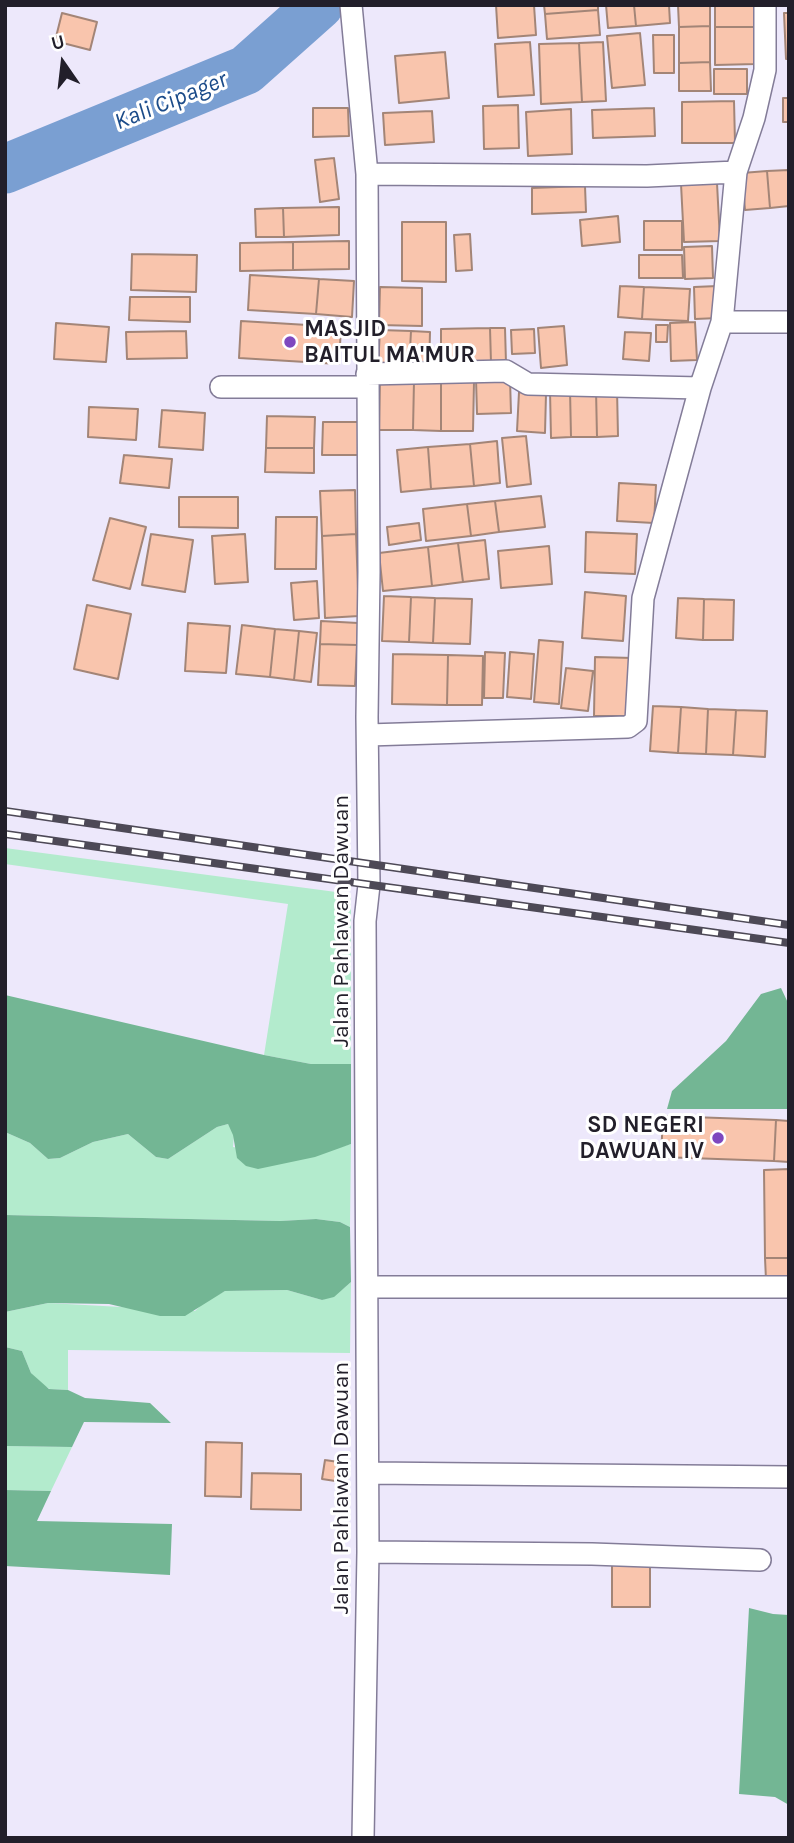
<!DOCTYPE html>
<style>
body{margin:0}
#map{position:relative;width:794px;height:1843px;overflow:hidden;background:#ede8fb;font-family:Karla,sans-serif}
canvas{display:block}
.frame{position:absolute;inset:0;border:7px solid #221f2a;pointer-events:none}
.north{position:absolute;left:28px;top:28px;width:70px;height:70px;-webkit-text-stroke:5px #fff;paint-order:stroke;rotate:346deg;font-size:19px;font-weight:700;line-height:28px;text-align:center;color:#221f2a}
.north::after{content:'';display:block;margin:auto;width:24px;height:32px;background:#221f2a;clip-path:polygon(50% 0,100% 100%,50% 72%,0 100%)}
</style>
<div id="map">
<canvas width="794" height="1843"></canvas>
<div class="frame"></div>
<div class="north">U</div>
</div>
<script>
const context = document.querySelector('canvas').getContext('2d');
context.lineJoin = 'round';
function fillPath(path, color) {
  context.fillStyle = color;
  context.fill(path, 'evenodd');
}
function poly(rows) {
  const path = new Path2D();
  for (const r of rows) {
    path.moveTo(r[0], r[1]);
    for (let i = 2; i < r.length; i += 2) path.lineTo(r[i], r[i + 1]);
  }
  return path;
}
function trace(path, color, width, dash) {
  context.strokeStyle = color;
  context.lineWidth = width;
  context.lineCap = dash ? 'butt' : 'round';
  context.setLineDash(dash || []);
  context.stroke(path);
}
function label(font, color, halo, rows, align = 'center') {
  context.font = font + ' Karla,sans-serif';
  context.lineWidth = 6;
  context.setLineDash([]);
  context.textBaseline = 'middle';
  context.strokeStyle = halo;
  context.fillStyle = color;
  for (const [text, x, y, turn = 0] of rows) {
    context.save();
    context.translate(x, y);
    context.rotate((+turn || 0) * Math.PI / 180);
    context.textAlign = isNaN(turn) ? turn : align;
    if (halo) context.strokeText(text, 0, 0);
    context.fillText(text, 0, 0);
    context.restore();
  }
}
const green = poly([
 [5,848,351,894,351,1064,311,1064,264,1055,288,904,5,864],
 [228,1124,234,1135,233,1147,303,1158,351,1144,350,1227,340,1222,316,1219,280,1221,5,1215,5,1132,30,1143,48,1159,60,1158,93,1142,128,1134,156,1157,168,1159,217,1127],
 [351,1282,350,1353,68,1350,68,1390,50,1389,39,1383,31,1373,22,1351,5,1347,5,1312,48,1303,195,1311,204,1302,225,1291,287,1290,322,1300,343,1289],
 [5,1446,72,1447,51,1491,5,1490]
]);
const forest = poly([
 [781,988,789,1005,789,1109,667,1109,672,1091,726,1041,761,994],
 [5,995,264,1055,311,1064,351,1064,351,1144,315,1157,258,1169,246,1166,237,1158,233,1135,228,1124,217,1127,168,1159,156,1157,128,1134,93,1142,60,1158,48,1159,30,1143,5,1132],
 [5,1215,280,1221,316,1219,340,1222,350,1227,351,1282,334,1297,322,1300,287,1290,225,1291,185,1316,160,1316,109,1304,48,1303,5,1312],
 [5,1347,22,1351,31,1373,49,1389,68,1390,85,1398,150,1403,171,1423,84,1422,72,1447,5,1446],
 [5,1490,51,1491,37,1521,172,1524,170,1575,5,1566],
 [749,1608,773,1614,789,1615,789,1805,775,1797,739,1794]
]);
const river = poly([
 [5,169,246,70,319,5]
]);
const building = poly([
 [496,5,534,5,536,35,498,38,496,5],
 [544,5,598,5,598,10,545,14,544,5],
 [606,5,634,5,636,26,608,28,606,5],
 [634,5,669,5,670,23,636,26,634,5],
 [678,5,710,5,710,26,679,27,678,5],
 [715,5,756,5,756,27,715,27,715,5],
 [598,10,600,35,547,39,545,14,598,10],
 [62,13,97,22,90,50,55,41,62,13],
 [784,13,789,13,789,59,786,59,784,13],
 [710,26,710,62,679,63,679,27,710,26],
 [715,27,756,27,756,64,715,65,715,27],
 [640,33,645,85,612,88,607,36,640,33],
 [653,35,674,35,674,73,654,73,653,35],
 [530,42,534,95,498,97,495,44,530,42],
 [603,42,606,101,582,102,579,43,603,42],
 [579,43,582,102,541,104,539,44,579,43],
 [445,52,449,98,399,103,395,56,445,52],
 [710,62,711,91,679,91,679,63,710,62],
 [714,69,747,69,747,94,714,94,714,69],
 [783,98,789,98,789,122,783,122,783,98],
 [734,101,735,143,682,143,682,102,734,101],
 [518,105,519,148,484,149,483,106,518,105],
 [313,108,348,108,349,136,313,137,313,108],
 [654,108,655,136,593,138,592,110,654,108],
 [571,109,572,154,528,156,526,112,571,109],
 [432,111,434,142,385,145,383,113,432,111],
 [334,158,339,199,320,202,315,160,334,158],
 [789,170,789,206,770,208,767,171,789,170],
 [767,171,770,208,745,210,742,173,767,171],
 [717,183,720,241,684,242,681,184,717,183],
 [585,186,586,212,532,214,532,188,585,186],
 [339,207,339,235,284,237,283,208,339,207],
 [283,208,284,237,256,237,255,209,283,208],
 [618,216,620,242,582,246,580,220,618,216],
 [644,221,682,221,682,250,644,250,644,221],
 [402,222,446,222,446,282,402,281,402,222],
 [470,234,472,270,456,271,454,235,470,234],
 [349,241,349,269,293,270,293,242,349,241],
 [293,242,293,270,240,271,240,243,293,242],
 [712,246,713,278,685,279,684,247,712,246],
 [132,254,197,255,196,292,131,290,132,254],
 [639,255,682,255,683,278,639,278,639,255],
 [250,275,319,279,316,314,248,310,250,275],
 [319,279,354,281,352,317,316,314,319,279],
 [620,286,644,287,642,319,618,317,620,286],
 [718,286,719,318,695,319,694,287,718,286],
 [380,287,422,288,422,326,379,325,380,287],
 [644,287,690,289,688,321,642,319,644,287],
 [130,297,190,297,190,322,129,320,130,297],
 [241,321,341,327,339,364,239,358,241,321],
 [695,322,697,360,671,361,670,323,695,322],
 [56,323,109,327,106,362,54,359,56,323],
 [656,325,668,325,667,342,656,342,656,325],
 [564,326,567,365,541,368,538,328,564,326],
 [490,328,491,363,441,364,441,329,490,328],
 [490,328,505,328,506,363,491,363,490,328],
 [534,329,535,353,512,354,511,330,534,329],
 [380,330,411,331,409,369,378,368,380,330],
 [186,331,187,358,127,359,126,332,186,331],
 [411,331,430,332,429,370,409,369,411,331],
 [625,332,651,333,649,361,623,359,625,332],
 [476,379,510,379,511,413,477,414,476,379],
 [380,380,414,381,413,430,379,430,380,380],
 [414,381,441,381,441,431,413,430,414,381],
 [441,381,474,382,473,431,441,431,441,381],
 [617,389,618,436,597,437,596,390,617,389],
 [570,390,571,437,551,438,550,391,570,390],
 [570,390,596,390,597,437,571,437,570,390],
 [519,392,546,394,545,433,517,431,519,392],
 [89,407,138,409,136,440,88,437,89,407],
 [162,410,205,413,203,450,159,447,162,410],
 [267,416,315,417,314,448,266,448,267,416],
 [323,422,359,422,358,455,322,455,323,422],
 [526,436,531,484,507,487,502,438,526,436],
 [497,441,500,483,474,486,470,444,497,441],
 [470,444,474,486,431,489,428,447,470,444],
 [428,447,431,489,401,492,397,450,428,447],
 [266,448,314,448,314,473,265,472,266,448],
 [124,455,172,459,169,488,120,483,124,455],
 [619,483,656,485,654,523,617,521,619,483],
 [355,490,356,534,322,536,320,491,355,490],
 [541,496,545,527,499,532,495,501,541,496],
 [179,497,238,497,238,528,179,527,179,497],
 [495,501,499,532,471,536,467,504,495,501],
 [467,504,471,536,426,541,423,509,467,504],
 [276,517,317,517,316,569,275,569,276,517],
 [110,518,146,527,130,589,93,580,110,518],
 [419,523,421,540,389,545,387,527,419,523],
 [586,532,637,534,635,574,585,572,586,532],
 [151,534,193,540,185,592,142,585,151,534],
 [245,534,248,582,215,584,212,536,245,534],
 [356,534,359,616,325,618,322,536,356,534],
 [485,540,489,579,463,582,458,543,485,540],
 [458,543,463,582,432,586,428,547,458,543],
 [549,546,552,584,501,588,498,551,549,546],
 [428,547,432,586,383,591,379,553,428,547],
 [317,581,319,618,294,620,291,583,317,581],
 [585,592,626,596,623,641,582,638,585,592],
 [384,596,411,597,409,642,382,641,384,596],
 [411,597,435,598,433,643,409,642,411,597],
 [435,598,472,599,470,644,433,643,435,598],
 [678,598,704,599,703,640,676,638,678,598],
 [704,599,734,600,733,640,703,640,704,599],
 [87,605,131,614,118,679,74,669,87,605],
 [321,621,358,623,357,645,320,644,321,621],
 [188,623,230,626,226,673,185,671,188,623],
 [242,625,275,629,270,677,236,674,242,625],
 [275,629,299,631,294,680,270,677,275,629],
 [299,631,317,633,311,682,294,680,299,631],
 [539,640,563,642,559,704,534,702,539,640],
 [320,644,357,645,355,686,318,685,320,644],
 [485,652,505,653,503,698,484,698,485,652],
 [510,652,534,654,531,699,507,697,510,652],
 [393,654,448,655,447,705,392,704,393,654],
 [448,655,483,656,482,705,447,705,448,655],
 [595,657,633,658,631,716,594,716,595,657],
 [566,668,593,671,588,711,561,708,566,668],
 [653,706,681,707,678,753,650,751,653,706],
 [681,707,708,709,706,754,678,753,681,707],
 [708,709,736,710,733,755,706,754,708,709],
 [736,710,767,711,765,757,733,755,736,710],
 [663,1116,776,1120,774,1161,661,1157,663,1116],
 [776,1120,789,1121,789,1162,774,1161,776,1120],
 [789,1169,789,1258,765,1258,764,1170,789,1169],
 [765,1258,789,1258,789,1279,766,1280,765,1258],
 [206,1442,242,1443,241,1497,205,1496,206,1442],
 [325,1460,345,1463,342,1482,322,1479,325,1460],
 [252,1473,301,1474,301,1510,251,1509,252,1473],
 [612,1562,650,1562,650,1607,612,1607,612,1562]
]);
const minor = poly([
 [351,5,367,174,369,572,367,717,369,885,365,921,368,1552,363,1838],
 [736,172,754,118,765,70,765,5],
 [367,174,647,176,736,172,722,322,700,388,643,598,636,721,628,727,368,735],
 [722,322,789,322],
 [367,374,506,371,528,384,700,388],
 [221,387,367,387],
 [368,1287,789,1287],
 [369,1473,789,1477],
 [368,1552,592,1554,760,1560]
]);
const rail = poly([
 [5,811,789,925],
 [5,834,789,943]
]);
const markers = [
 [290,342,7,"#7e48bf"],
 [718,1138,7,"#7e48bf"]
];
const poiNames = [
 ["MASJID",304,329],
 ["BAITUL MA'MUR",304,355],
 ["SD NEGERI",704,1125,"right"],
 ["DAWUAN IV",704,1151,"right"]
];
const streetNames = [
 ["Jalan Pahlawan Dawuan",341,921,-90],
 ["Jalan Pahlawan Dawuan",341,1488,-90]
];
const waterNames = [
 ["Kali Cipager",171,101,-22]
];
fillPath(green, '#b3ebcd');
fillPath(forest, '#73b694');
trace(river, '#7a9fd2', 49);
fillPath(building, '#f9c5ad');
trace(building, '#a38577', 2);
trace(minor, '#837c98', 24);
trace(minor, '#fff', 21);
trace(rail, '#4d4956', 8);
trace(rail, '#fff', 5, [16]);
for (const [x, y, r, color] of markers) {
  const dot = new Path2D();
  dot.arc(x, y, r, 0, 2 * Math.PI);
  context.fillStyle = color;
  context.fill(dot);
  trace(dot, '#fff', 2.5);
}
label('bold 23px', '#221f2a', '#fff', poiNames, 'left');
label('23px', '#221f2a', '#fff', streetNames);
label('italic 24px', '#1b4b89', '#fff', waterNames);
</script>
